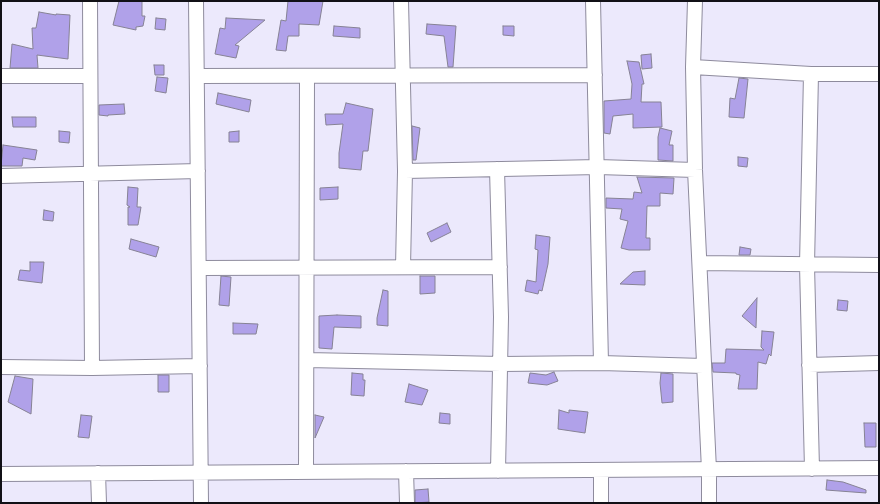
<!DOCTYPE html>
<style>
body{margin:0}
#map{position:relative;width:880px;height:504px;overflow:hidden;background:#ece9fc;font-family:Overpass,sans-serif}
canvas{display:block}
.frame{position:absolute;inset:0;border:2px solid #111016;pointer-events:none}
</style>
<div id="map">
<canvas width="880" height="504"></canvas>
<div class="frame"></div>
</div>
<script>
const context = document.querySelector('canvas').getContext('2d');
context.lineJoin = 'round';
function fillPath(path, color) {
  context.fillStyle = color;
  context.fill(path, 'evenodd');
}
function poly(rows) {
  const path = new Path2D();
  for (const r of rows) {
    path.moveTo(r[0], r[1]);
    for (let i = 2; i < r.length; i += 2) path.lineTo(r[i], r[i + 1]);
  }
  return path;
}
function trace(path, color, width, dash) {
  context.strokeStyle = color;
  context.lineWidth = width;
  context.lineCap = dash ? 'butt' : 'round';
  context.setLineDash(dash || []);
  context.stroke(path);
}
const building = poly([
 [119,1,142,1,142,16,145,16,143,26,136,27,136,30,113,25,119,1],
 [288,1,323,1,319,25,299,24,299,36,288,36,286,51,276,50,281,20,286,21,288,1],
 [39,12,56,15,56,14,70,15,68,59,37,55,38,68,10,68,12,44,33,49,32,28,36,28,39,12],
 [156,18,166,19,165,30,155,29,156,18],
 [226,18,265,20,235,45,239,46,236,58,215,54,220,28,225,29,226,18],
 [427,24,456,26,453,67,448,67,444,36,426,34,427,24],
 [334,26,360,28,360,38,333,36,334,26],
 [503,26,514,26,514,36,503,35,503,26],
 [651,54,652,68,642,69,641,55,651,54],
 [627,61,639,62,644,84,642,84,641,102,661,102,662,127,633,128,633,114,613,116,610,134,604,133,604,101,631,99,632,84,627,61],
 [154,65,164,65,164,75,155,75,154,65],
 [157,77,168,78,166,93,155,91,157,77],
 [739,78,748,79,744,118,729,117,730,98,735,99,739,78],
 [218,93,251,100,249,112,216,104,218,93],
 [346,103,373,109,368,151,363,151,361,170,339,168,339,153,343,124,326,125,325,114,343,114,346,103],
 [124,104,125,114,108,115,108,116,99,115,99,105,124,104],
 [12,117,36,117,36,127,13,127,12,117],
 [412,126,420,128,416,160,413,160,412,126],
 [660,128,672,131,669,145,673,145,673,161,658,160,658,137,660,128],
 [59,131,70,132,69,143,59,142,59,131],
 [239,131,239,142,229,142,229,132,239,131],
 [3,145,37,150,35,160,23,158,22,166,1,166,3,145],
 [738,157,748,158,747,167,738,166,738,157],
 [637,177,674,178,673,194,660,193,660,206,647,206,646,238,650,238,650,250,629,250,621,248,628,221,620,219,622,209,606,208,606,198,633,199,634,192,642,193,637,177],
 [128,187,138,188,137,207,141,207,138,225,128,225,128,207,130,207,127,205,128,187],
 [338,187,338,199,320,200,320,188,338,187],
 [44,210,54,212,53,221,43,220,44,210],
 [447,223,451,232,431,242,427,233,447,223],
 [536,235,550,237,548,264,542,291,539,290,538,294,525,291,527,280,536,282,538,250,535,249,536,235],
 [131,239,159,247,156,257,129,249,131,239],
 [740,247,751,249,750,255,739,255,740,247],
 [30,262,44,262,42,283,18,280,20,270,30,271,30,262],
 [645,271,645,285,620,284,633,272,645,271],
 [221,276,231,277,229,306,219,305,221,276],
 [420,276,435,276,435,293,420,294,420,276],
 [383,290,388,291,388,326,377,325,377,318,383,290],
 [757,298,756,328,742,316,757,298],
 [838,300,848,301,847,311,837,310,838,300],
 [337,315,361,316,361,328,334,327,332,349,319,348,319,316,337,315],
 [233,323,258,324,256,334,233,334,233,323],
 [762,331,774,332,771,356,769,354,766,364,758,362,757,389,738,389,740,375,736,374,736,373,713,372,712,363,725,363,726,349,764,350,761,347,762,331],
 [554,372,558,381,547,385,528,383,530,373,546,375,554,372],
 [352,373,363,374,363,380,365,380,364,396,351,395,352,373],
 [661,373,673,374,673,402,662,403,660,383,661,373],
 [158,375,169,375,169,392,158,392,158,375],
 [15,376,33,379,31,414,8,402,15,376],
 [409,384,428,390,422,405,405,402,409,384],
 [559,410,569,413,569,410,588,412,585,433,558,429,559,410],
 [440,413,450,414,450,424,439,423,440,413],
 [81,415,92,416,89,438,78,437,81,415],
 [315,415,324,417,315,438,315,415],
 [864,423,876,423,876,447,865,447,864,423],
 [827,480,843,482,866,490,866,493,826,490,827,480],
 [428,489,429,502,415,503,415,490,428,489]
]);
const minor = poly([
 [90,1,92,368],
 [196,1,201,503],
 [401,1,405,171,403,267],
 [593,1,601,363],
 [695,1,693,67,695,170,709,470,709,503],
 [693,67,811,74,879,74],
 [811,74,807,265,812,469],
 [1,76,90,76],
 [197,76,595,75],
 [497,169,501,317,498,471],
 [405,171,598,167,695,170],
 [1,176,198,171],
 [700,263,879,265],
 [199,268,500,267],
 [307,360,501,364,601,363,703,366],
 [809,365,879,363],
 [1,367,92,368,200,366],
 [406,471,407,503],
 [306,472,307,76],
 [98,473,99,503],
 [1,474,879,468],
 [601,503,601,470]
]);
fillPath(building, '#b0a1e9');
trace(building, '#868294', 1);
trace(minor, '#8e8b9d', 16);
trace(minor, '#fff', 14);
</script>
